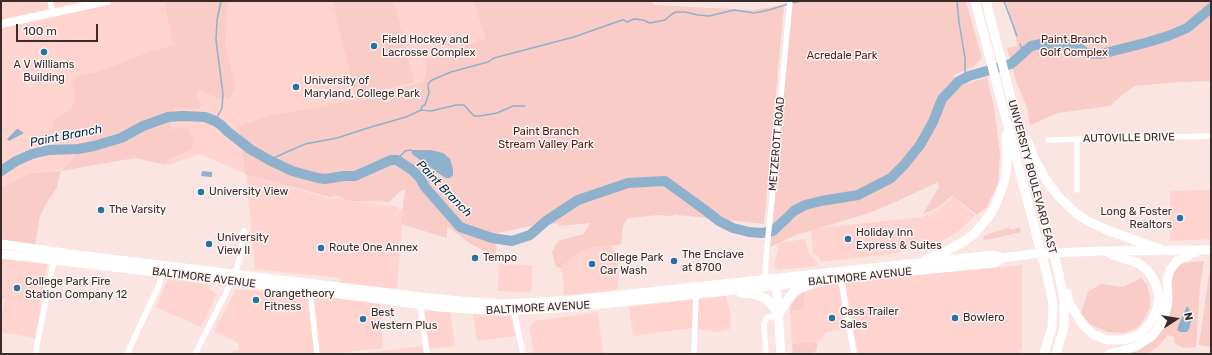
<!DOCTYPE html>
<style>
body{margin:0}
#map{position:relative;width:1212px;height:355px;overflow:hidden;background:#fae5e2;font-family:Rubik,sans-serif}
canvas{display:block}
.frame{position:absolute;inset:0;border:2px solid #382b29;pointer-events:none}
.north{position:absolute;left:1156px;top:299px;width:40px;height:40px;-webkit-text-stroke:3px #fdf6f5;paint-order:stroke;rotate:78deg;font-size:11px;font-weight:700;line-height:16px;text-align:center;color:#382b29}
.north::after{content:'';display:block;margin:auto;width:14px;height:18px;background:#382b29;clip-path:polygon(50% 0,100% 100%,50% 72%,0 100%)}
.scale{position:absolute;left:16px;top:24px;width:82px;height:18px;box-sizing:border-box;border:2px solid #382b29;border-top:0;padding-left:5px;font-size:12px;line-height:14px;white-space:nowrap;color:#382b29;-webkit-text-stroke:3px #fdf6f5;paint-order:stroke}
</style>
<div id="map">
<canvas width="1212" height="355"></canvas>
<div class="frame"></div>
<div class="north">N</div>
<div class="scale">100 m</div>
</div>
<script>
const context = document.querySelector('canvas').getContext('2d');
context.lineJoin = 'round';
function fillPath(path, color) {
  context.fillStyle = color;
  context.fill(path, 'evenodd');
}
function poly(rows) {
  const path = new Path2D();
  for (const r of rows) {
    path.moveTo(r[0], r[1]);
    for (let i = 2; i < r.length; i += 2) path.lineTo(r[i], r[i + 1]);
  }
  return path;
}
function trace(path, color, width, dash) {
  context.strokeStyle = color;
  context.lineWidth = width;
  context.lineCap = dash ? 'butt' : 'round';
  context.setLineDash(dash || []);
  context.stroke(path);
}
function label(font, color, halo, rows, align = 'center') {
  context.font = font + ' Rubik,sans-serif';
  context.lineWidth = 3;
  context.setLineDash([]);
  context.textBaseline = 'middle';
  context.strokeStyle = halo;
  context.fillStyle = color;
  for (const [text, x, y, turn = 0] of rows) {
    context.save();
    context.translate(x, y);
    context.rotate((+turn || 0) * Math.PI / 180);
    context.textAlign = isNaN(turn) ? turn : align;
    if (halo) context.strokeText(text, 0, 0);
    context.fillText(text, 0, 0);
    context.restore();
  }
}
const built = poly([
 [1,1,648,1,568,46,241,132,246,174,331,199,350,197,350,201,398,207,398,211,403,211,397,289,340,283,340,278,255,269,246,174,200,154,168,165,182,37,61,170,30,173,1,188],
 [1211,190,1211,239,1170,241,1170,191],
 [953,197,975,216,956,233,942,241,891,254,820,262,819,257,813,253,811,229,922,217,936,211],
 [805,239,809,254,815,259,819,266,779,270,774,266,779,243],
 [603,245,611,246,617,255,619,276,617,290,564,295,562,267,571,258,584,250],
 [1,258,48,263,39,305,41,305,35,338,1,332,1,319,5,299,1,298],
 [499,264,532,265,531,292,498,291],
 [1022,265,1022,351,1019,351,1019,354,858,354,845,281,972,268,974,270],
 [168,279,209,285,209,289,217,294,201,327,156,307],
 [838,282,846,329,827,332,817,342,792,344,790,312,798,311,805,305,804,292],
 [236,289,380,303,383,348,329,354,232,354,232,351,239,350,238,343,214,331],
 [726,296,731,318,730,329,716,332,691,328,633,336,629,307],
 [428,310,450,312,455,346,429,349,425,314],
 [598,312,603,354,534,354,529,328,535,321],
 [473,314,510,316,515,336,477,341],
 [422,346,423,354,356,354,375,352]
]);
const green = poly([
 [163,1,228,1,225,44,235,87,229,99,225,96,220,99,199,90,196,97,201,105,199,109,174,108,171,129,184,128,189,130,194,141,192,149,168,160,167,165,135,158,61,171,57,187,46,204,40,216,35,245,1,240,1,188,30,173,61,171,97,130,57,141,34,143,31,140,53,129,53,121,55,118,71,110,75,99,72,81,76,77,98,72,149,52,169,47,173,44,165,3],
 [333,1,394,1,414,82,355,96],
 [474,1,652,1,654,5,753,10,784,5,764,224,677,215,677,213,676,215,667,216,659,215,630,218,627,219,623,226,621,244,611,246,603,245,584,250,571,258,562,268,556,267,552,252,558,241,584,234,590,223,559,226,559,223,536,225,497,233,496,257,471,244,447,226,447,238,401,224,405,189,398,193,394,198,389,202,351,201,336,196,330,197,245,174,240,132,241,132,237,127,269,116,345,102,425,82,427,60,485,39],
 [792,1,966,1,982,58,973,67,954,75,958,89,963,85,987,77,994,107,1000,154,998,183,986,208,977,215,952,196,936,209,923,214,939,187,938,182,891,204,869,213,796,235,770,247],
 [1006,1,1211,1,1211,81,1179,82,1135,86,1124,93,1110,106,1058,113,1030,125,1027,107,1017,84,1007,48,1018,46],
 [1019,227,1021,232,1000,237,985,240,983,239,984,236,991,233,1008,228,1013,230],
 [1204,261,1200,286,1196,347,1184,348,1174,343,1174,337,1168,335,1157,347,1148,354,1123,354,1162,329,1172,308,1171,276,1174,269,1182,263],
 [1211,261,1211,347,1199,345],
 [1141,278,1147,284,1150,297,1150,307,1143,321,1136,329,1122,333,1107,332,1090,324,1081,313,1088,292,1101,284,1123,287],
 [804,292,805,305,803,309,790,312,791,305,797,297],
 [817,342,817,349,813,354,793,354,792,344]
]);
const water = poly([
 [17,129,18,129,24,133,9,141,7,139],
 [411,150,430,150,443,153,450,159,453,169,453,175,450,178,446,178,441,175,416,157,412,154],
 [202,171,212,172,212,177,201,176],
 [1187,306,1191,312,1192,318,1189,329,1187,332,1180,332,1177,330,1179,324]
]);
const stream = poly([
 [957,1,959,22,965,58,965,78],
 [1004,1,1017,36],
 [791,3,803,1],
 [1019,57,1022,49,1020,44],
 [421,110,422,106,425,105,429,93,428,84,432,80,451,72,488,62,494,58,574,37,622,20,624,20,627,22,634,19,643,20,650,23,665,20,672,14,676,12,685,12,698,15,709,16,734,10,754,13,769,10,788,4],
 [215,121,222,108,223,94,216,40,217,20,221,1],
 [269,160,305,144,337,138,371,127,406,117,421,110,431,111,456,105,464,105,474,116,480,116,497,113,513,106,525,106],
 [397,160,405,151,411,150]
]);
const river = poly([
 [1,171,16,161,32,154,49,150,78,149,94,146,121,138,143,126,168,117,183,116,205,117,215,121,221,125,227,131,250,149,269,160,292,171,318,178,325,179,344,176,355,176,391,160,397,160,412,170,420,178,425,187,460,227,492,238,512,241,530,235,546,221,578,200,628,183,665,181,705,210,719,221,733,228,749,232,762,233,773,231,794,211,805,205,821,201,858,195,891,178,904,165,920,145,933,122,942,99,959,81,969,76,1011,64,1031,46,1041,44,1070,45,1078,47,1086,53,1101,54,1145,43,1168,36,1187,28,1211,8]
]);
const street = poly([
 [50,1,53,13],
 [1048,140,1211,136],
 [1077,190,1077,139],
 [841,279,854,354],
 [765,282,766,256,772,200,777,137,790,1],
 [310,290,317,354],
 [420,305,427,354],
 [514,311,523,354],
 [36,354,37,344,54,260],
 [127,354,159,285,163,272],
 [195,354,232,281,239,261,244,231],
 [694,354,696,294],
 [766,354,764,325,767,317,779,316]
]);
const secondary = poly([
 [1,24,107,1]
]);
const primary = poly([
 [975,1,1047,275,1053,303,1052,327,1044,354],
 [986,1,1018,125,1058,270,1064,299,1064,327,1056,354],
 [1027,140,1035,160,1046,180,1060,198,1076,213,1086,220,1109,231,1160,249],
 [1,244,78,255,421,297,460,301,503,304,574,300,993,255,1003,258],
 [1,254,310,290,439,307,502,311,575,307,911,271,994,263,1003,258,1031,254,1101,251,1211,250],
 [926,259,943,253,963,242,974,234,989,216,995,206,1004,183,1007,167,1006,135],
 [776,280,781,354],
 [741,293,753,294,765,298,774,307,778,314],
 [1067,293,1069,302,1079,319,1083,325,1094,335,1107,340,1123,340,1137,336,1142,332,1152,321,1157,309,1159,295,1155,282,1148,271,1138,263,1110,254],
 [779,314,788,299,793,293,798,289,809,285],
 [1109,354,1135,347,1151,337,1160,326,1165,314,1168,300,1167,280,1170,270,1177,261,1196,252]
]);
const markers = [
 [374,46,4,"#2573a5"],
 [44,52,4,"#2573a5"],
 [296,87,4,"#2573a5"],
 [201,192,4,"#2573a5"],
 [101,210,4,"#2573a5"],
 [1180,218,4,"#2573a5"],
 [848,239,4,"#2573a5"],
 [209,244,4,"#2573a5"],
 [321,248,4,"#2573a5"],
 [475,258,4,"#2573a5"],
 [674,261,4,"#2573a5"],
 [592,264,4,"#2573a5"],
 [17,288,4,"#2573a5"],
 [256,300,4,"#2573a5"],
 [832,318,4,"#2573a5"],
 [955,318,4,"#2573a5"],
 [363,319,4,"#2573a5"]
];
const poiNames = [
 ["Field Hockey and",382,40],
 ["Lacrosse Complex",382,53],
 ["A V Williams",44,65,"center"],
 ["Building",44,78,"center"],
 ["University of",304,81],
 ["Maryland, College Park",304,94],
 ["University View",209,192],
 ["The Varsity",109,210],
 ["Long & Foster",1172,212,"right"],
 ["Realtors",1172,225,"right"],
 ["Holiday Inn",856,233],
 ["Express & Suites",856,246],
 ["University",217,238],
 ["View II",217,251],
 ["Route One Annex",329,248],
 ["The Enclave",682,255],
 ["at 8700",682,268],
 ["Tempo",483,258],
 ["College Park",600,258],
 ["Car Wash",600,271],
 ["College Park Fire",25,282],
 ["Station Company 12",25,295],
 ["Orangetheory",264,294],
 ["Fitness",264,307],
 ["Cass Trailer",840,312],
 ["Sales",840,325],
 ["Best",371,313],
 ["Western Plus",371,326],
 ["Bowlero",963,318]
];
const parkNames = [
 ["Paint Branch",1074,40],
 ["Golf Complex",1074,53],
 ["Acredale Park",842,56],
 ["Paint Branch",546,132],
 ["Stream Valley Park",546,145]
];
const streetNames = [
 ["AUTOVILLE DRIVE",1129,138,-1],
 ["METZEROTT ROAD",777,144,-85],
 ["UNIVERSITY BOULEVARD EAST",1032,177,75],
 ["BALTIMORE AVENUE",860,277,-6],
 ["BALTIMORE AVENUE",204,278,7],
 ["BALTIMORE AVENUE",538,308,-3]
];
const waterNames = [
 ["Paint Branch",66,136,-11],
 ["Paint Branch",444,189,46]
];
fillPath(built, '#ffd3ce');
fillPath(green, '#f9ccc7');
fillPath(water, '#8eb2cd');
trace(stream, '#8eb2cd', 1.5);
trace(river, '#8eb2cd', 10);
trace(street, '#fff', 5.5);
trace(secondary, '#fff', 8);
trace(primary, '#fff', 9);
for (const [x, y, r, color] of markers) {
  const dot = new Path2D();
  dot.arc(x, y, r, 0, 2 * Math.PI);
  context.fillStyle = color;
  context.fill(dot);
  trace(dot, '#fdf6f5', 1.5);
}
label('11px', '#382b29', '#fdf6f5', poiNames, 'left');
label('11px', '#501815', '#fdf6f5', parkNames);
label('11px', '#382b29', '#fdf6f5', streetNames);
label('italic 12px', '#002d48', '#fdf6f5', waterNames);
</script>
